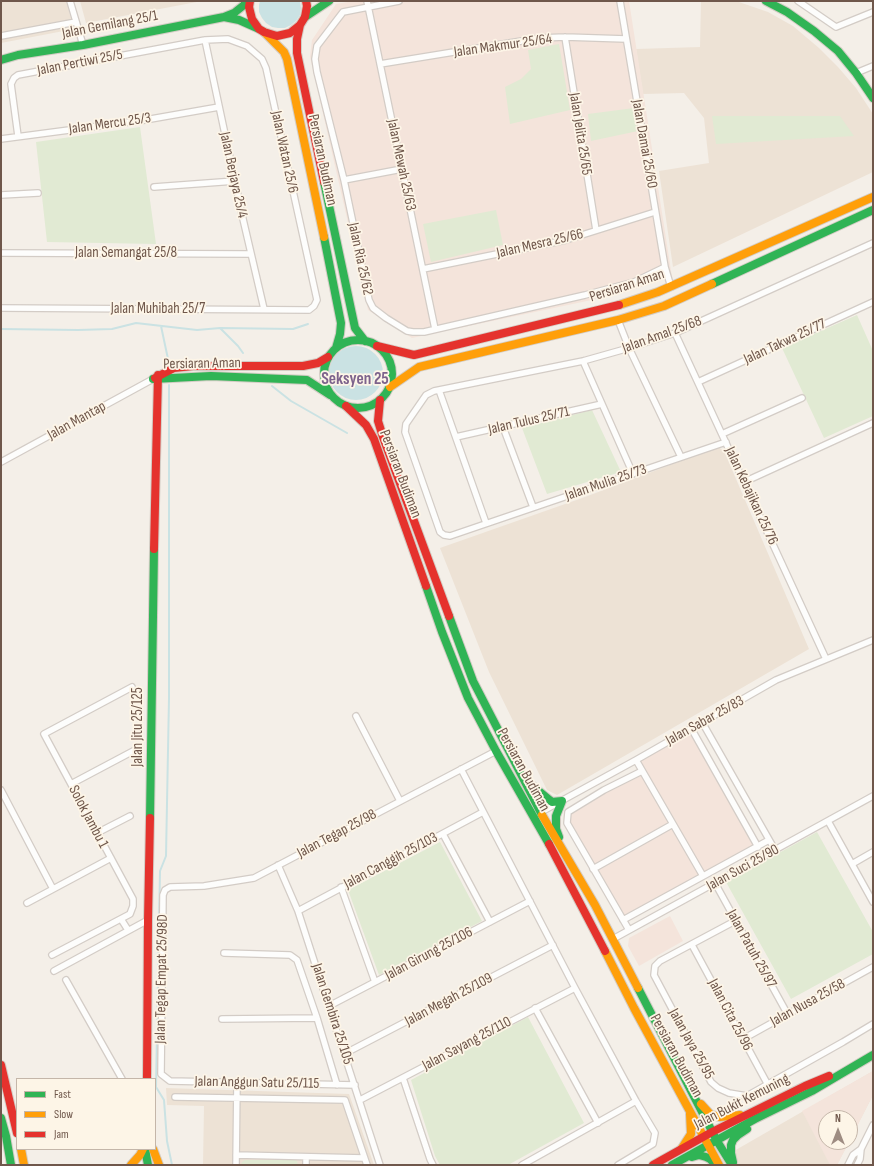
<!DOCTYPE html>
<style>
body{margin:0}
#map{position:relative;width:874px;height:1166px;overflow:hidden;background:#f4efe8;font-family:"Sofia Sans Condensed",sans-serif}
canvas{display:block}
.frame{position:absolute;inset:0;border:2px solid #6f574b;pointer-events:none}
.legend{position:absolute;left:16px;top:1078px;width:140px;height:72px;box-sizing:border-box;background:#fdf5e7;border:1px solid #c4b6a9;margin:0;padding:5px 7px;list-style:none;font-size:12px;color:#6f574b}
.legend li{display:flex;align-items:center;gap:8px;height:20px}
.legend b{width:20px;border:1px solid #c4b6a9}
.north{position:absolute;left:818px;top:1110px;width:40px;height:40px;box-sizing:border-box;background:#fdf5e7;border:1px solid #c4b6a9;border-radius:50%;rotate:0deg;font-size:11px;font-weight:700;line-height:16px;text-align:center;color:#6f574b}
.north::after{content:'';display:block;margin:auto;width:14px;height:18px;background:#9e8c82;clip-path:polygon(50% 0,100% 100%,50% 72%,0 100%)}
</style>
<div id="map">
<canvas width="874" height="1166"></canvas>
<div class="frame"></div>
<ul class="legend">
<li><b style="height:5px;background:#30b455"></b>Fast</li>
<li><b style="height:5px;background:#ff9f0a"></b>Slow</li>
<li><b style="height:5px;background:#e5322d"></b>Jam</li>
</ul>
<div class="north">N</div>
</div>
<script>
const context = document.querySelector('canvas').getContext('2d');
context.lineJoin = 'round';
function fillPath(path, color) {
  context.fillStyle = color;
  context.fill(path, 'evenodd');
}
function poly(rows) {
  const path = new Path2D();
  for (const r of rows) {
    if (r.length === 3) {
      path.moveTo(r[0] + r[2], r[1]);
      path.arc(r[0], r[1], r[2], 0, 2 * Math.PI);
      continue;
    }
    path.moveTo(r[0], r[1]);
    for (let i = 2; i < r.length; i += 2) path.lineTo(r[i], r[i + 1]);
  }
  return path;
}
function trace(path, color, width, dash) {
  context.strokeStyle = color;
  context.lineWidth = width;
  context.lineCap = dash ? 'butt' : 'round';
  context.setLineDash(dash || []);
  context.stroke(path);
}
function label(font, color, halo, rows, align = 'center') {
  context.font = font + ' "Sofia Sans Condensed",sans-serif';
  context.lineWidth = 3.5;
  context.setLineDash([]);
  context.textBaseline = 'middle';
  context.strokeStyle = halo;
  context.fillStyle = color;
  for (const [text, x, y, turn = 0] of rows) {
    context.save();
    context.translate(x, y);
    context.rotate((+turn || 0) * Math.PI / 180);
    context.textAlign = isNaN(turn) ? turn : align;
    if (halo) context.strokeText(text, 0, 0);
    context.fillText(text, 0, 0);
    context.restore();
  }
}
const residential = poly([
 [1,1,66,1,74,29,1,43],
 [80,1,202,1,86,23],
 [701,1,736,1,768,12,793,26,819,48,838,67,856,88,873,114,873,172,673,267,659,171,709,163,704,118,684,93,643,94,636,49,700,47],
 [718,447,724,451,809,649,557,795,547,790,489,672,440,548,585,497],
 [873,1071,873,1095,850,1140,850,1118,826,1118,826,1142,849,1142,837,1165,713,1165,734,1151],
 [166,1088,349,1094,374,1165,203,1165,204,1106,167,1105]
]);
const commercial = poly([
 [353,1,629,1,672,277,620,294,412,338,368,310,310,57,312,40,336,4],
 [690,732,754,846,624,917,570,822,571,814,605,792,646,773,640,761],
 [670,916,683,941,639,966,628,946,629,938],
 [873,1071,873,1095,850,1140,850,1118,826,1118,826,1142,849,1142,837,1165,830,1165,802,1111]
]);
const green = poly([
 [559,44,570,110,510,124,505,87,521,79,531,69,528,50],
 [634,108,638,131,591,141,588,114],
 [712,116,840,116,854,136,716,144],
 [140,127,156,244,47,242,36,142],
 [496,210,503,245,431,262,423,224],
 [857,315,873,351,873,416,824,438,782,348],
 [592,410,621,472,547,494,522,428],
 [817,832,873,932,873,954,791,999,726,882],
 [440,842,482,921,379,975,348,890],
 [528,1017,584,1123,508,1165,440,1165,435,1156,411,1080],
 [245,1160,294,1160,297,1161,298,1165,241,1165,242,1162]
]);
const water = poly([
 [260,1,300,1,301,8,300,15,296,21,291,25,285,28,278,28,272,27,266,23,262,18,259,12,259,5],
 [356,373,27]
]);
const stream = poly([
 [161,326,168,359],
 [220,328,238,346,243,353],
 [1,329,78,330,112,329,136,323,197,330,220,328,293,329,308,324],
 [169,385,169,698,166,856,160,871,156,1087,164,1100,167,1141,172,1165],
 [272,386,291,401,347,433]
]);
const street = poly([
 [70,1,83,45],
 [367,1,435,329],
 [399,1,343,12,317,46,315,59,317,72,344,180,369,300,373,308,386,318,407,331,413,332,424,332,585,295,634,282,665,267],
 [620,1,665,267,671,287],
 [798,1,836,27,873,12],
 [1,36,76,22],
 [565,37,596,230],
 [205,40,243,219,264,309],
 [380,64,540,38,565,37,626,39],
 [856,73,873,66],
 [1,139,145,120,219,107],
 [344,180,402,169],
 [154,187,235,181],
 [1,195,38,193],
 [1,253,251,254],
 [423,269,566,240,655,212],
 [1,308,309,310,314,306,317,300,266,68,262,59,247,46,228,39,205,40,18,75,14,78,11,84,18,136],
 [618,320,629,348,681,457],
 [675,333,826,659],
 [583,361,633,474],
 [698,382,873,302],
 [439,390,486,523],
 [503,427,533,507],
 [722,434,802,398],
 [456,437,602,404],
 [726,442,450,536,444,535,440,532,405,432,406,424,426,395,434,391,583,361,629,348,675,333,873,243],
 [1,462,153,379],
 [744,482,873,423],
 [356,716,400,801],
 [702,722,775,850],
 [691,728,758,847],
 [636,760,703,876],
 [461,769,575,988,636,1101,655,1133,653,1144,618,1165],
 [71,784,137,749],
 [1,790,53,889],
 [541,812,636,760,776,680,873,640],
 [828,821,873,902],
 [97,833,130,816],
 [443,834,490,922],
 [852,864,873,852],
 [278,865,298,911,380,1165],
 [593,869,673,824],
 [715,883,788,1015],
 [341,887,375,982],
 [27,903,111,858],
 [298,911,483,812],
 [121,919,128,930],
 [623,920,769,840],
 [735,921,660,961,655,966,654,975,711,1082,718,1088,729,1093,747,1096,843,1042,873,1024],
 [629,930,567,823,568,812,604,790,642,771],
 [613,939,873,796],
 [692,945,768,1085],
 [224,953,290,955,297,960,317,1018,337,1085],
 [52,955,130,914,133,906,133,899,44,734,132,687],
 [54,971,148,920],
 [66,980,122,1079],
 [329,1006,530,901],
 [535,1008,598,1123],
 [222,1019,317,1018],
 [743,1039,873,967],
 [344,1054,553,945],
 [403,1078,430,1159,433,1165],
 [355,1085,170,1081,161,1074,163,895,165,890,170,887,204,886,254,878,496,751],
 [175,1097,345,1100,367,1165],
 [360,1100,575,988],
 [236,1155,364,1158],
 [306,1157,306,1165],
 [236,1165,237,1083],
 [522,1165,636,1101],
 [848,1165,853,1155,861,1149],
 [857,1165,860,1159,861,1149,873,1125]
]);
const fast = poly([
 [766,1,787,12,814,31,838,51,856,73,873,98],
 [224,17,239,20,257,28],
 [305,17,329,1],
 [1,60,18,55,83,45,224,17,234,13,244,5,247,1],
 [324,182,355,328,365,341],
 [324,237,341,323,340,334,336,348],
 [712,284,873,210],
 [358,374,34],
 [153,379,211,376,307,380,330,395],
 [426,586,442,632,468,698,496,751,549,844],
 [449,616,473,681,542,815],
 [528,782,552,802,562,801,556,816,556,829,559,837],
 [150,818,154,549],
 [638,988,717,1141,732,1165],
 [1,1118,6,1136,11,1165],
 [145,1149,148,1165],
 [692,1157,699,1155,706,1157,710,1159,716,1165],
 [733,1162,731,1153,731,1145,733,1140,738,1135,747,1129],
 [672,1165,755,1119,812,1091,873,1055]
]);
const slow = poly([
 [264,32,284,52,287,59,324,237],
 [619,305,658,292,873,197],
 [390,387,419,367,618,320,664,306,712,284],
 [542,815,595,905,638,988],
 [605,951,634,1008,719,1165],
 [701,1104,711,1115,720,1117,740,1115],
 [682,1148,691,1134,690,1114],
 [21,1149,24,1165],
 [153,1149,159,1165],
 [131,1165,140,1155,143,1149]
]);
const jam = poly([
 [250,1,249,7,252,19,259,29,264,32,277,36,290,33,300,25,305,17,307,6,306,1],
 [300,25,297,39,297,53,324,182],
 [377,346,414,355,619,305],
 [155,378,174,368,193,366,303,366,318,363,328,357],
 [380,400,378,421,383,437,449,616],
 [346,406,366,425,374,439,426,586],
 [154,549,158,375],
 [549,844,605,951],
 [1,1065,17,1133],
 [147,1079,148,920,150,818],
 [653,1165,712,1132,805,1086,829,1076]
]);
const streetNames = [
 ["Jalan Gemilang 25/1",110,25,-11],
 ["Jalan Makmur 25/64",503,46,-8],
 ["Jalan Pertiwi 25/5",80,63,-11],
 ["Jalan Mercu 25/3",110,124,-8],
 ["Jalan Jelita 25/65",580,134,81],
 ["Jalan Damai 25/60",644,144,80],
 ["Jalan Watan 25/6",284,152,78],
 ["Persiaran Budiman",322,160,78],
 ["Jalan Mewah 25/63",401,165,78],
 ["Jalan Berjaya 25/4",233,175,78],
 ["Jalan Mesra 25/66",540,244,-13],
 ["Jalan Semangat 25/8",126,253],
 ["Jalan Ria 25/62",360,259,78],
 ["Persiaran Aman",627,286,-18],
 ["Jalan Muhibah 25/7",158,309],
 ["Jalan Amal 25/68",662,335,-20],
 ["Jalan Takwa 25/77",785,342,-25],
 ["Persiaran Aman",202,364,-1],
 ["Jalan Mantap",77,421,-29],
 ["Jalan Tulus 25/71",529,421,-13],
 ["Persiaran Budiman",400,474,69],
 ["Jalan Mulia 25/73",606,483,-19],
 ["Jalan Kebajikan 25/76",751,496,65],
 ["Jalan Sabar 25/83",705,721,-29],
 ["Jalan Jitu 25/125",138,727,-90],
 ["Persiaran Budiman",523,770,61],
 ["Solok Jambu 1",88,817,62],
 ["Jalan Tegap 25/98",337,834,-28],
 ["Jalan Canggih 25/103",391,861,-28],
 ["Jalan Suci 25/90",743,868,-29],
 ["Jalan Patuh 25/97",751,949,61],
 ["Jalan Girung 25/106",429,954,-28],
 ["Jalan Tegap Empat 25/98D",162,979,-89],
 ["Jalan Megah 25/109",449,1000,-28],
 ["Jalan Nusa 25/58",808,1003,-29],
 ["Jalan Gembira 25/105",332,1014,72],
 ["Jalan Cita 25/96",730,1015,62],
 ["Jalan Sayang 25/110",467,1044,-28],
 ["Jalan Jaya 25/95",691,1044,61],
 ["Persiaran Budiman",676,1056,61],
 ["Jalan Anggun Satu 25/115",257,1083,1],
 ["Jalan Bukit Kemuning",742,1102,-27]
];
const quarterNames = [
 ["Seksyen 25",355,380]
];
fillPath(residential, '#ede2d5');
fillPath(commercial, '#f4e4db');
fillPath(green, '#e1ead3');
fillPath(water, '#cae2e3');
trace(stream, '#cae2e3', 2);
trace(street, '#d3ccc6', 8);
trace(fast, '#d3ccc4', 10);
trace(slow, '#d3ccc4', 10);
trace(jam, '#d3ccc4', 10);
trace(street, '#fdfdfc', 5.5);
trace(fast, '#30b455', 8);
trace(slow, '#ff9f0a', 8);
trace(jam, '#e5322d', 8);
label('15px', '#6f574b', '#fdf5e7', streetNames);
label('bold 17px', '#7d638c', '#fdf5e7', quarterNames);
</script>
